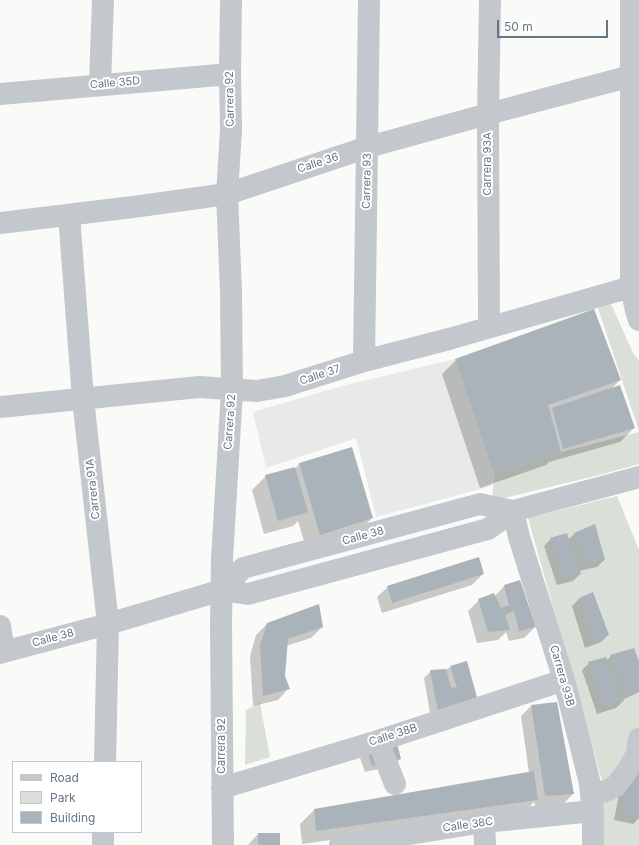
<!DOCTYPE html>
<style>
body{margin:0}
#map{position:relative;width:639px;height:845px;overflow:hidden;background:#fafaf8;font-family:Inter,sans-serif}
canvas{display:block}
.legend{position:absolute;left:12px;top:761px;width:130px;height:72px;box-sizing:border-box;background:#fff;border:1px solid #c1c8cd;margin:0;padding:5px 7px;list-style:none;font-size:12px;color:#657683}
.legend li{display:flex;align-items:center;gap:8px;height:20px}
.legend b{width:20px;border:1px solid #c1c8cd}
.scale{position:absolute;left:497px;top:20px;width:111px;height:18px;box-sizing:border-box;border:2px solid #657683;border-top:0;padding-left:5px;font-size:12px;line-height:14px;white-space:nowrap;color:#657683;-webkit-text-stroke:3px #fff;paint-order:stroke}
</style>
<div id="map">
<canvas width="639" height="845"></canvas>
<ul class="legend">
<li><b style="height:5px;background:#c3c8cc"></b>Road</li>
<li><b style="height:11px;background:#dadfd7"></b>Park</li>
<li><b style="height:11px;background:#aab3b9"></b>Building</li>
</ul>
<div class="scale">50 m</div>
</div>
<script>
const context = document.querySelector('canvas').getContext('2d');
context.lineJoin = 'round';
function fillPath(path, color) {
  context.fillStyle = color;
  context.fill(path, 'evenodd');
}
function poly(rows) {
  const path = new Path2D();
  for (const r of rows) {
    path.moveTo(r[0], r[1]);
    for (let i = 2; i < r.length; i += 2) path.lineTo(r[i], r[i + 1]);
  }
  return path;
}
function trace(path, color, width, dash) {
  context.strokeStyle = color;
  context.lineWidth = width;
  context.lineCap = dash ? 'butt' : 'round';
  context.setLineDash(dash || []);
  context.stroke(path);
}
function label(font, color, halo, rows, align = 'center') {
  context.font = font + ' Inter,sans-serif';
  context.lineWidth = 4;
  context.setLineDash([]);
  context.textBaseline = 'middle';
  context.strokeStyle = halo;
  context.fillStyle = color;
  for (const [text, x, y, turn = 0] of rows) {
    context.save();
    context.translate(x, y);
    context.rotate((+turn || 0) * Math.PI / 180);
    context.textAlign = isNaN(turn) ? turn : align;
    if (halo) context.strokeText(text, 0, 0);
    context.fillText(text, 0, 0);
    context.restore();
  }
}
const built = poly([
 [455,359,494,474,492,486,376,517,356,438,266,468,253,412,342,386]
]);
const green = poly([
 [610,302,634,355,639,360,639,431,598,308],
 [639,432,639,464,603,474,492,501,494,474,561,452],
 [617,496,639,550,639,845,603,845,602,781,528,518],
 [260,703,270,757,245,765,246,710]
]);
const shadow = poly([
 [456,360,620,380,610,390,634,428,620,442,549,462,546,465,480,488,442,374],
 [351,449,372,518,358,532,306,548,298,521,293,526,264,534,252,490,266,476,295,469,299,464],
 [594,526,604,560,597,567,579,571,580,574,573,581,557,585,544,546,551,539,568,540,574,534],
 [483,574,472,585,382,613,377,597,388,587],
 [504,586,535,627,524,638,509,641,506,632,498,640,477,643,468,611,479,600,495,596],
 [592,593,608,635,601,642,585,648,572,606,579,599],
 [267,624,322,627,311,638,286,646,284,676,288,689,278,700,253,706,250,656,256,635],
 [611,656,639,664,639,692,622,700,623,701,616,708,597,714,582,670,589,663,606,661],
 [450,667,477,701,431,719,424,678,431,671,445,671],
 [531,706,573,794,562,805,535,806,534,802,523,813,302,844,300,824,314,810,529,773,521,716],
 [367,751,400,759,393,766,365,772,360,758],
 [639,759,639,818,633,824,614,820,620,788],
 [258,834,279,845,248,845]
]);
const building = poly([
 [594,309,621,380,548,405,561,452,494,474,455,359],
 [620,385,635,428,563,449,552,408],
 [352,447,373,518,320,535,299,463],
 [295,467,308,512,278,521,265,475],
 [595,524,605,560,587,564,574,533],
 [567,533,581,574,564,578,550,538],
 [479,557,484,574,392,603,387,586],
 [520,580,536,627,519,631,514,611,505,615,510,630,488,632,478,599,494,593,501,608,509,605,504,585],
 [593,592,609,635,593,642,579,598],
 [319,604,323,627,288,639,285,676,290,689,263,696,260,645,267,623],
 [634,648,639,661,639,689,627,695,610,655],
 [606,657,624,701,604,707,588,662],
 [467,661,478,701,438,712,430,670,446,669,451,687,457,688,450,666],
 [557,702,574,794,545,796,531,705],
 [397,743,401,759,372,766,367,750],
 [534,771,538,800,316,831,314,809],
 [626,780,639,782,639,817,621,813],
 [258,833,280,833,280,845,258,845]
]);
const minor = poly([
 [631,0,631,287,636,311,639,320],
 [100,84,103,0],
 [0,94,230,74],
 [69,215,83,399,108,624,105,762],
 [0,223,133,207,227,194,368,147,488,114,631,76,639,73],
 [489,327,488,114,490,0],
 [364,361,369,0],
 [0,407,199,387,257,391,285,386,364,361,449,339,631,287],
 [513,511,519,537,564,680,581,747,590,784,593,811,593,845],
 [222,590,243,568,480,504,513,511],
 [0,626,4,651],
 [0,653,108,624,222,590,248,594,488,529,513,511,639,477],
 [378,741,395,784],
 [222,788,378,741,564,680],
 [591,795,606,791,616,786,627,771,637,754,639,739],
 [484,822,485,845],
 [103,845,103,832],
 [223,845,221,626,222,559,232,390,231,291,227,194,231,130,230,74,231,0],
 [340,845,484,822,593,811]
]);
const streetNames = [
 ["Calle 35D",115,83,-5],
 ["Carrera 92",230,99,-91],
 ["Calle 36",318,163,-18],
 ["Carrera 93A",488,164,-90],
 ["Carrera 93",367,181,-89],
 ["Calle 37",320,375,-18],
 ["Carrera 92",230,422,-86],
 ["Carrera 91A",93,489,-96],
 ["Calle 38",363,536,-15],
 ["Calle 38",53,638,-15],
 ["Carrera 93B",562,676,74],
 ["Calle 38B",393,735,-18],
 ["Carrera 92",222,746,-90],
 ["Calle 38C",468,825,-8]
];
fillPath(built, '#e8e9e9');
fillPath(green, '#dadfd7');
fillPath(shadow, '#0003');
fillPath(building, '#aab3b9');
trace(minor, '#c3c8cc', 22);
label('11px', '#657683', '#fff', streetNames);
</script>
